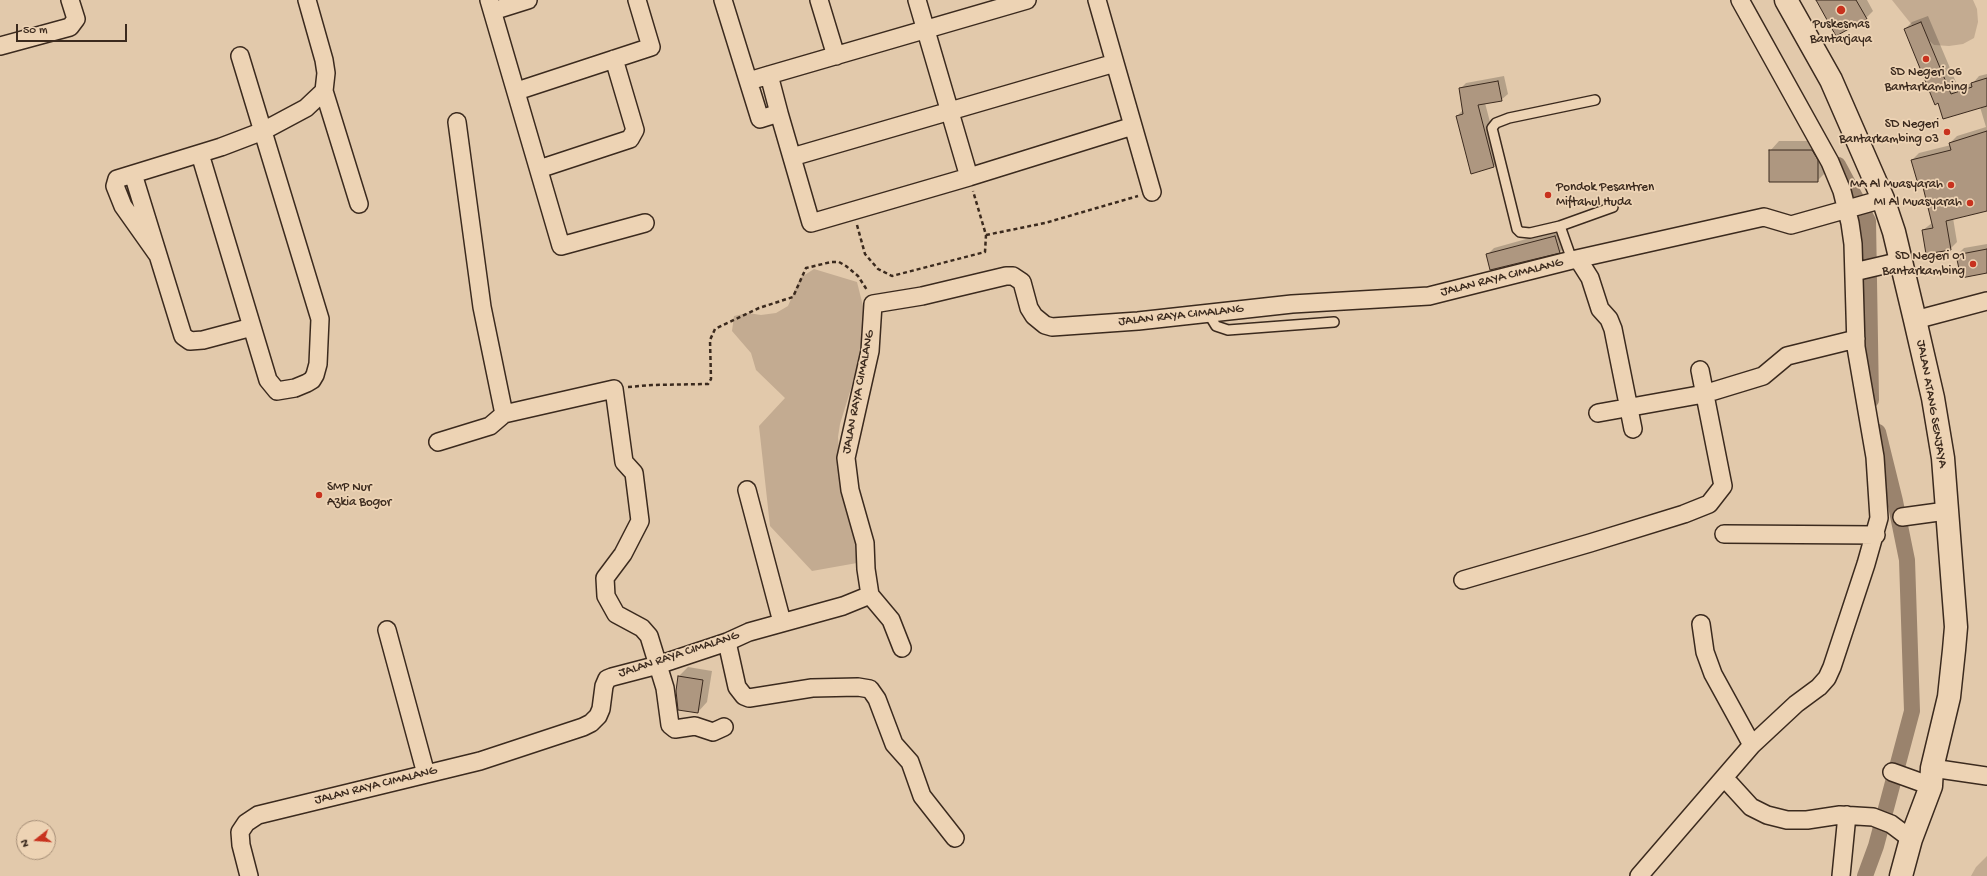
<!DOCTYPE html>
<style>
body{margin:0}
#map{position:relative;width:1987px;height:876px;overflow:hidden;background:#e2c9ab;font-family:"Gochi Hand",sans-serif}
canvas{display:block}
.north{position:absolute;left:16px;top:820px;width:40px;height:40px;box-sizing:border-box;background:#edd3b4;border:1px solid #a68f78;border-radius:50%;rotate:253deg;font-size:11px;font-weight:700;line-height:16px;text-align:center;color:#3b2a1e}
.north::after{content:'';display:block;margin:auto;width:14px;height:18px;background:#c8321e;clip-path:polygon(50% 0,100% 100%,50% 72%,0 100%)}
.scale{position:absolute;left:16px;top:24px;width:111px;height:18px;box-sizing:border-box;border:2px solid #3b2a1e;border-top:0;padding-left:5px;font-size:12px;line-height:14px;white-space:nowrap;color:#3b2a1e;-webkit-text-stroke:3px #edd3b4;paint-order:stroke}
</style>
<div id="map">
<canvas width="1987" height="876"></canvas>
<div class="north">N</div>
<div class="scale">50 m</div>
</div>
<script>
const context = document.querySelector('canvas').getContext('2d');
context.lineJoin = 'round';
function fillPath(path, color) {
  context.fillStyle = color;
  context.fill(path, 'evenodd');
}
function poly(rows) {
  const path = new Path2D();
  for (const r of rows) {
    path.moveTo(r[0], r[1]);
    for (let i = 2; i < r.length; i += 2) path.lineTo(r[i], r[i + 1]);
  }
  return path;
}
function trace(path, color, width, dash) {
  context.strokeStyle = color;
  context.lineWidth = width;
  context.lineCap = dash ? 'butt' : 'round';
  context.setLineDash(dash || []);
  context.stroke(path);
}
function label(font, color, halo, rows, align = 'center') {
  context.font = font + ' "Gochi Hand",sans-serif';
  context.lineWidth = 3.5;
  context.setLineDash([]);
  context.textBaseline = 'middle';
  context.strokeStyle = halo;
  context.fillStyle = color;
  for (const [text, x, y, turn = 0] of rows) {
    context.save();
    context.translate(x, y);
    context.rotate((+turn || 0) * Math.PI / 180);
    context.textAlign = isNaN(turn) ? turn : align;
    if (halo) context.strokeText(text, 0, 0);
    context.fillText(text, 0, 0);
    context.restore();
  }
}
const green = poly([
 [1892,0,1973,0,1977,9,1978,22,1974,38,1963,44,1949,46,1934,45,1912,25],
 [814,269,857,282,869,330,840,424,838,437,841,482,863,551,857,563,812,571,770,526,759,426,785,398,756,370,751,353,732,331,734,316,748,313,761,315,776,313,788,306,800,278],
 [1987,856,1987,876,1971,876,1976,867]
]);
const shadow = poly([
 [1817,0,1867,0,1873,11,1866,18],
 [1928,16,1958,87,1973,83,1979,76,1987,74,1987,210,1953,218,1957,242,1950,249,1923,230,1932,223,1923,182,1912,160,1919,153,1951,145,1950,143,1957,136,1986,127,1980,107,1938,102,1905,29,1912,22],
 [1504,76,1508,94,1501,100,1485,103,1500,160,1494,166,1457,116,1463,110,1460,89,1466,83],
 [1779,141,1822,141,1827,171,1817,181,1770,151],
 [1562,229,1567,245,1560,252,1487,255,1494,248],
 [1987,244,1987,272,1957,255,1964,248],
 [688,667,712,671,707,702,698,712,679,676]
]);
const canal = poly([
 [1838,165,1868,221,1871,400],
 [1865,876,1876,846,1912,711,1907,560,1895,501,1878,432]
]);
const building = poly([
 [1816,0,1856,0,1867,19,1836,36,1816,0],
 [1921,22,1951,94,1972,87,1971,83,1987,78,1987,106,1943,119,1938,103,1935,105,1904,29,1921,22],
 [1498,81,1502,101,1478,105,1494,167,1471,174,1456,116,1463,114,1459,88,1498,81],
 [1987,131,1987,211,1946,221,1951,250,1926,254,1922,230,1933,228,1922,183,1918,184,1911,160,1951,150,1949,143,1987,131],
 [1769,150,1812,150,1818,160,1818,182,1769,182,1769,150],
 [1555,236,1560,253,1490,270,1486,254,1555,236],
 [1987,249,1987,273,1961,278,1956,255,1987,249],
 [678,676,703,680,698,713,678,710,676,691,678,676]
]);
const path = poly([
 [857,225,865,254,878,269,892,276,985,252,986,235,973,191],
 [986,235,1045,223,1138,196],
 [628,387,652,385,708,384,711,379,710,340,715,329,759,308,793,297,806,268,831,262,839,262,846,266,858,276,867,290]
]);
const service = poly([
 [1560,226,1613,207],
 [1572,260,1560,226,1530,233,1520,232,1517,229,1492,128,1496,123,1509,118,1595,100],
 [1208,313,1216,326,1228,330,1334,322]
]);
const minor = poly([
 [489,0,561,246,645,223],
 [723,0,760,119,779,113,769,75,749,81],
 [819,0,836,56],
 [493,11,528,0],
 [0,46,70,27,76,19,70,0],
 [1115,63,1152,192],
 [769,75,1027,0],
 [324,91,359,204],
 [517,91,651,47,637,0],
 [779,113,811,223,969,177,917,0],
 [457,122,482,307,504,414],
 [200,154,268,380,277,391,295,388,307,383,312,380,315,375,318,364,320,319,240,56],
 [792,157,1115,63,1097,0],
 [539,169,630,139,635,130,614,59],
 [133,174,183,336,190,341,203,340,252,327],
 [969,177,1133,126],
 [157,254,123,206,115,186,117,179,221,147,263,131,306,108,324,91,326,73,324,60,307,0],
 [1578,259,1590,278,1600,309,1609,319,1613,329,1633,429],
 [1854,272,1901,261],
 [1915,320,1987,301],
 [1598,413,1704,394,1763,376,1787,356,1856,339],
 [438,442,490,426,504,414,614,389,624,462,634,473,640,521,623,554,605,578,606,596,616,614,642,628,649,636,665,688,670,725,675,729,695,726,713,732,724,727],
 [747,490,782,622],
 [1902,517,1946,511],
 [1724,534,1876,535],
 [1463,580,1590,543,1684,514,1709,504,1723,486,1700,370],
 [870,595,891,620,902,648],
 [1701,624,1705,652,1713,674,1752,745],
 [387,630,426,774],
 [727,642,737,687,744,696,749,698,812,688,858,687,870,689,877,699,894,744,910,762,922,796,955,838],
 [1932,768,1987,776],
 [1892,772,1931,786],
 [1730,784,1751,807,1767,815,1787,820,1807,820,1840,815,1873,817,1891,824,1911,839],
 [249,876,241,845,240,832,246,823,258,815,480,761,583,727,591,723,598,716,601,709,604,686,607,679,612,677,658,665,727,642,749,632,843,606,870,595,866,569,865,543,850,490,846,458,870,351,873,304,922,296,1006,276,1013,276,1022,282,1029,308,1034,316,1045,325,1052,327,1138,321,1292,304,1429,296,1572,260,1764,217,1791,225,1883,199],
 [1639,876,1752,745,1796,704,1819,687,1827,678,1832,667,1866,564,1879,518,1875,457,1856,347,1853,244,1850,223,1842,191,1830,162,1740,0],
 [1841,876,1847,815]
]);
const secondary = poly([
 [1786,0,1831,80,1883,199,1894,232,1915,320,1933,398,1943,458,1956,627,1954,650,1949,697,1932,768,1931,786,1911,839,1901,876]
]);
const markers = [
 [1841,10,5,"#c8321e"],
 [1926,59,4,"#c8321e"],
 [1947,132,4,"#c8321e"],
 [1951,185,4,"#c8321e"],
 [1548,195,4,"#c8321e"],
 [1970,203,4,"#c8321e"],
 [1973,264,4,"#c8321e"],
 [319,495,4,"#c8321e"]
];
const poiNames = [
 ["Puskesmas",1841,25,"center"],
 ["Bantarjaya",1841,40,"center"],
 ["SD Negeri 06",1926,73,"center"],
 ["Bantarkambing",1926,88,"center"],
 ["SD Negeri",1939,125],
 ["Bantarkambing 03",1939,140],
 ["MA Al Muasyarah",1943,185],
 ["Pondok Pesantren",1556,188,"left"],
 ["Miftahul Huda",1556,203,"left"],
 ["MI Al Muasyarah",1962,203],
 ["SD Negeri 01",1965,257],
 ["Bantarkambing",1965,272],
 ["SMP Nur",327,488,"left"],
 ["Azkia Bogor",327,503,"left"]
];
const streetNames = [
 ["JALAN RAYA CIMALANG",1502,278,-14],
 ["JALAN RAYA CIMALANG",1181,316,-6],
 ["JALAN RAYA CIMALANG",859,392,-79],
 ["JALAN ATANG SENJAYA",1931,404,80],
 ["JALAN RAYA CIMALANG",679,655,-18],
 ["JALAN RAYA CIMALANG",376,786,-14]
];
fillPath(green, '#c3ab91');
fillPath(shadow, '#0003');
trace(canal, '#9a836d', 16);
fillPath(building, '#ae9780');
trace(building, '#3b2a1e', 1);
trace(service, '#3b2a1e', 12);
trace(minor, '#3b2a1e', 20);
trace(secondary, '#3b2a1e', 25);
trace(path, '#3b2a1e', 2.5, [4, 3]);
trace(service, '#edd3b4', 9);
trace(minor, '#edd3b4', 17);
trace(secondary, '#edd3b4', 22);
for (const [x, y, r, color] of markers) {
  const dot = new Path2D();
  dot.arc(x, y, r, 0, 2 * Math.PI);
  context.fillStyle = color;
  context.fill(dot);
  trace(dot, '#edd3b4', 1.5);
}
label('13px', '#3b2a1e', '#edd3b4', poiNames, 'right');
label('13px', '#3b2a1e', '#edd3b4', streetNames);
</script>
